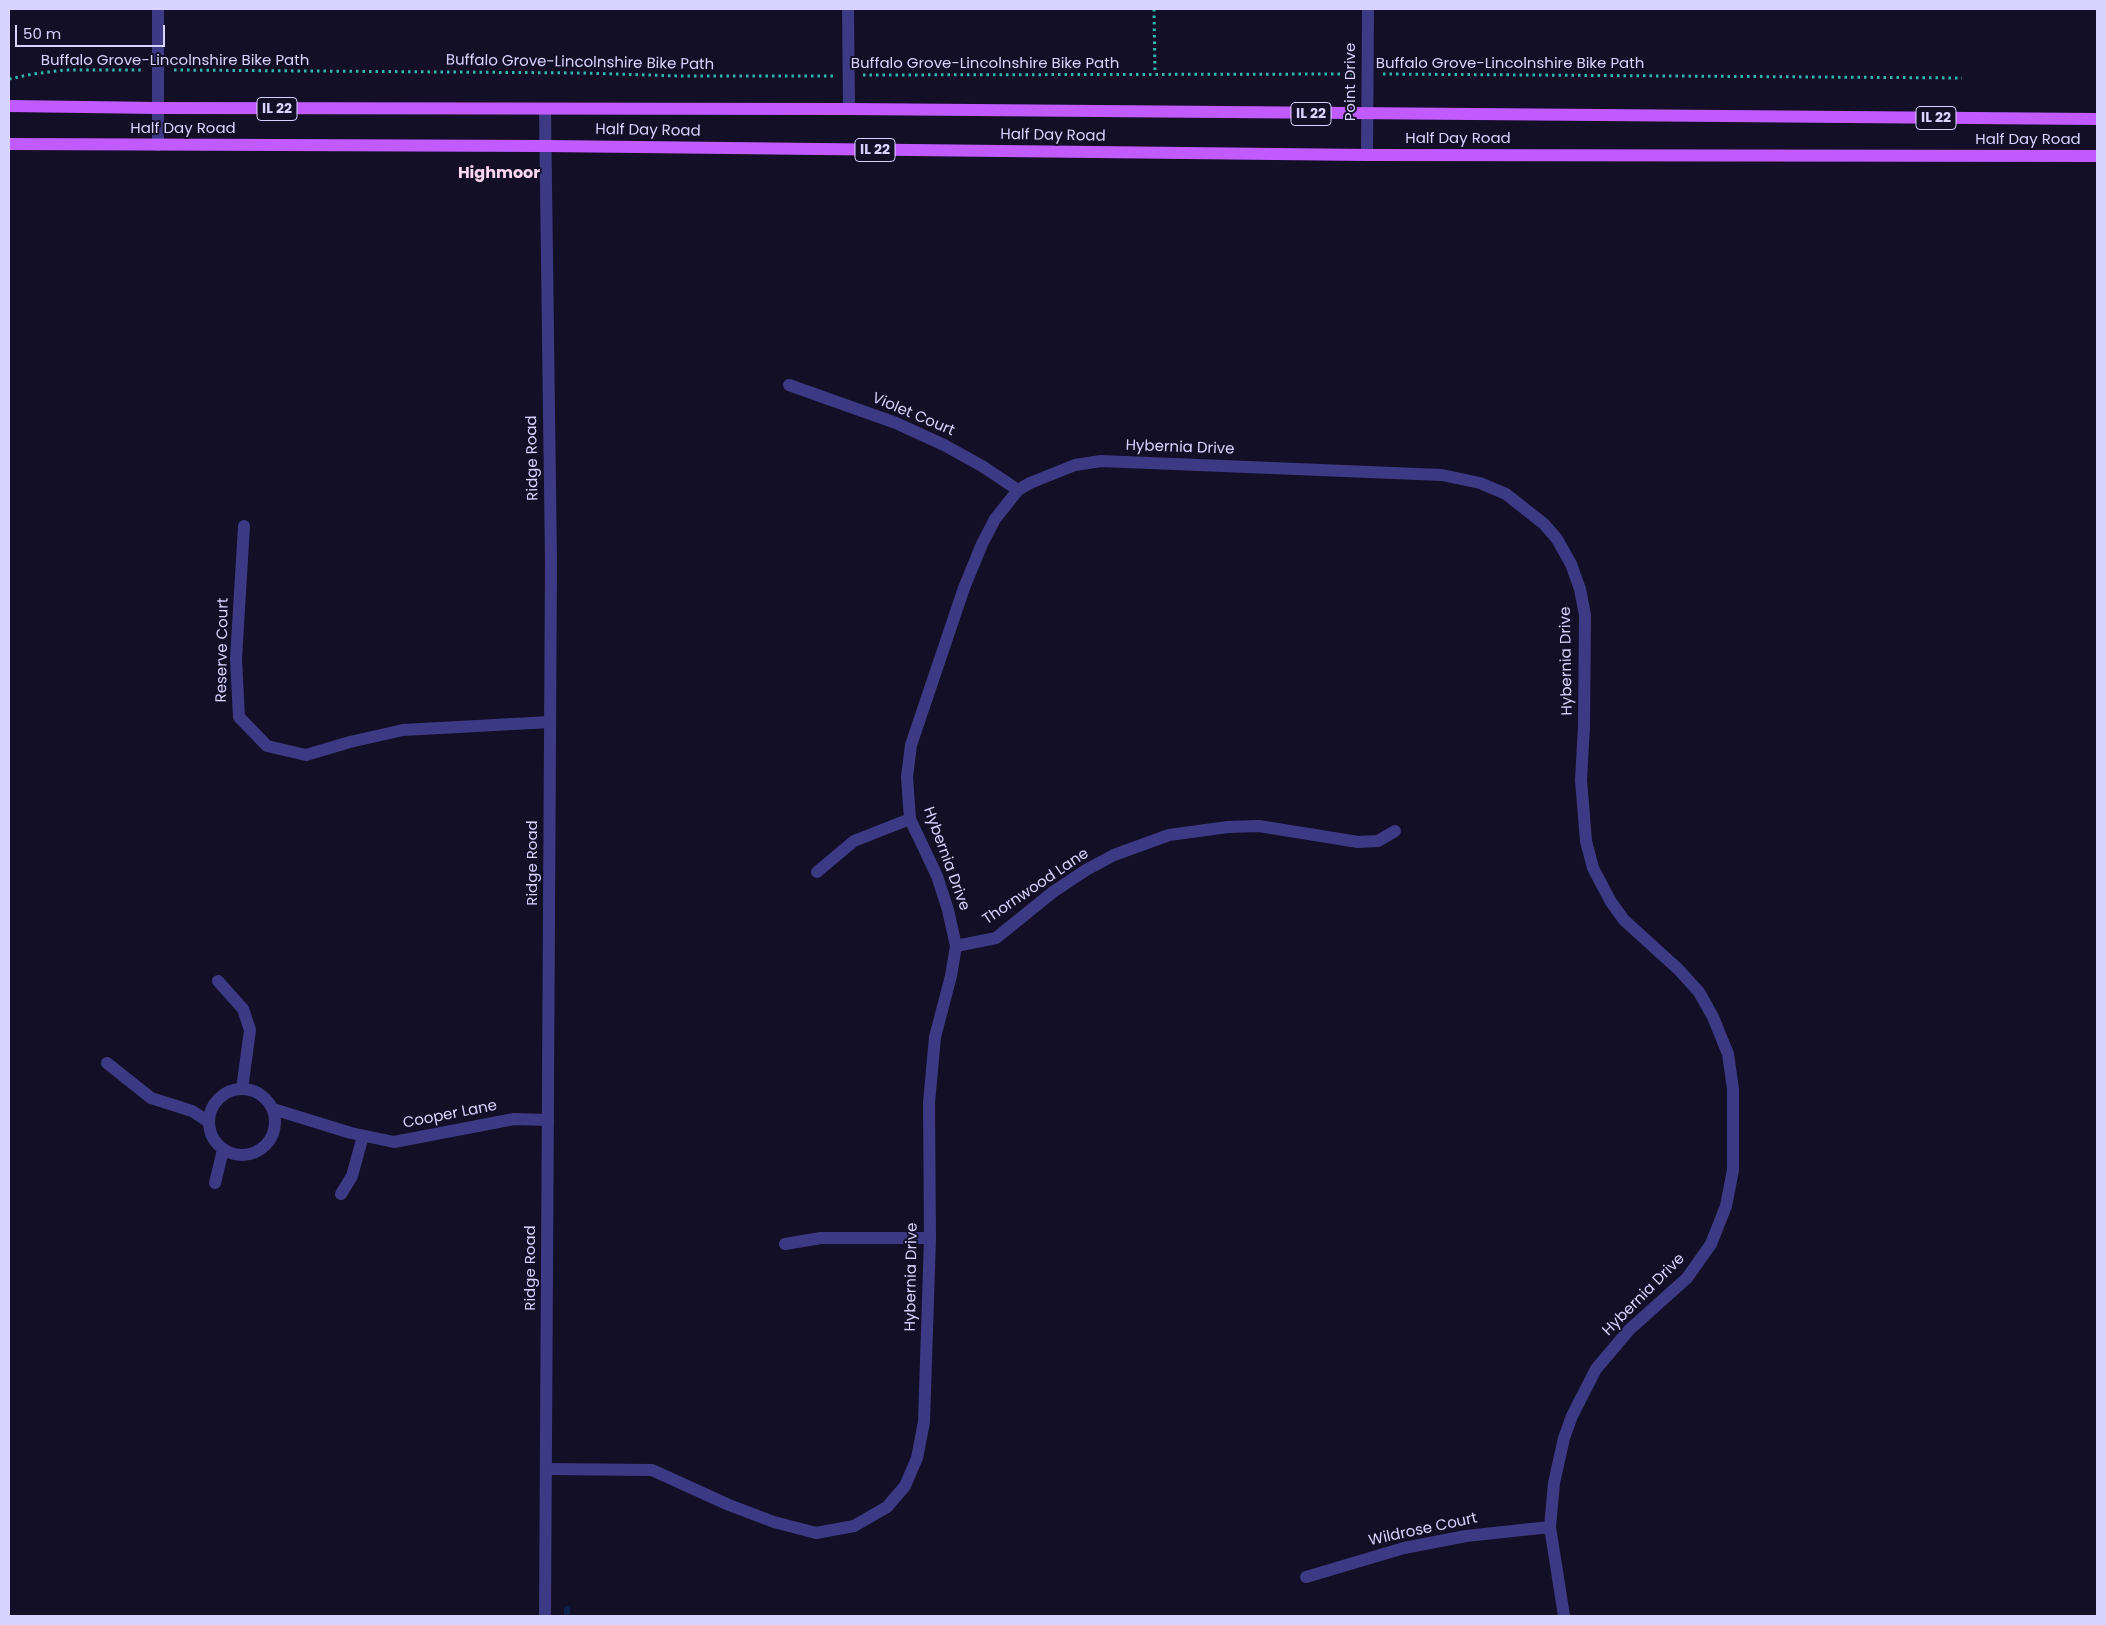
<!DOCTYPE html>
<style>
body{margin:0}
#map{position:relative;width:2106px;height:1625px;overflow:hidden;background:#130f26;font-family:Poppins,sans-serif}
canvas{display:block}
.frame{position:absolute;inset:0;border:10px solid #d9d4ff;pointer-events:none}
.scale{position:absolute;left:15px;top:25px;width:150px;height:22px;box-sizing:border-box;border:2px solid #d9d4ff;border-top:0;padding-left:6px;font-size:15px;line-height:18px;white-space:nowrap;color:#d9d4ff;-webkit-text-stroke:4px #130f26;paint-order:stroke}
</style>
<div id="map">
<canvas width="2106" height="1625"></canvas>
<div class="frame"></div>
<div class="scale">50 m</div>
</div>
<script>
const context = document.querySelector('canvas').getContext('2d');
context.lineJoin = 'round';
function poly(rows) {
  const path = new Path2D();
  for (const r of rows) {
    if (r.length === 3) {
      path.moveTo(r[0] + r[2], r[1]);
      path.arc(r[0], r[1], r[2], 0, 2 * Math.PI);
      continue;
    }
    path.moveTo(r[0], r[1]);
    for (let i = 2; i < r.length; i += 2) path.lineTo(r[i], r[i + 1]);
  }
  return path;
}
function trace(path, color, width, dash) {
  context.strokeStyle = color;
  context.lineWidth = width;
  context.lineCap = dash ? 'butt' : 'round';
  context.setLineDash(dash || []);
  context.stroke(path);
}
function label(font, color, halo, rows, align = 'center') {
  context.font = font + ' Poppins,sans-serif';
  context.lineWidth = 4;
  context.setLineDash([]);
  context.textBaseline = 'middle';
  context.strokeStyle = halo;
  context.fillStyle = color;
  for (const [text, x, y, turn = 0] of rows) {
    context.save();
    context.translate(x, y);
    context.rotate((+turn || 0) * Math.PI / 180);
    context.textAlign = isNaN(turn) ? turn : align;
    if (halo) context.strokeText(text, 0, 0);
    context.fillText(text, 0, 0);
    context.restore();
  }
}
const stream = poly([
 [567,1616,567,1609]
]);
const path = poly([
 [1154,9,1155,74],
 [174,70,583,73,680,76,835,76],
 [1383,74,1962,78],
 [863,75,1352,74],
 [9,79,33,74,64,70,142,70]
]);
const service = poly([
 [218,981,243,1009,250,1030,242,1089],
 [107,1063,151,1098,192,1111,209,1122],
 [215,1183,223,1150],
 [341,1194,352,1176,363,1136],
 [785,1244,821,1238,930,1238]
]);
const minor = poly([
 [158,9,158,145],
 [848,9,849,109],
 [1367,155,1368,9],
 [789,385,896,423,944,445,982,466,1018,490],
 [244,526,236,659,239,717,267,746,306,755,350,742,403,730,550,722],
 [817,872,854,841,910,819],
 [956,946,996,938,1053,892,1086,870,1114,855,1169,835,1228,827,1259,826,1358,842,1378,841,1395,831],
 [242,1122,33],
 [273,1109,351,1133,394,1142,514,1119,548,1120],
 [546,1469,652,1470,729,1505,774,1522,816,1533,854,1526,887,1507,905,1486,917,1458,924,1422,930,1238,929,1103,935,1037,951,976,956,946,948,910,937,876,910,819,907,777,911,745,964,588,982,544,995,519,1018,490,1030,483,1075,465,1101,461,1442,475,1480,483,1506,494,1544,524,1557,539,1571,564,1580,589,1585,615,1584,726,1581,780,1586,841,1593,868,1611,902,1624,920,1678,969,1699,992,1713,1017,1728,1054,1733,1089,1733,1170,1726,1206,1711,1244,1687,1278,1629,1330,1596,1369,1572,1416,1564,1438,1554,1483,1550,1527,1564,1616],
 [1306,1577,1404,1548,1466,1536,1550,1527]
]);
const tertiary = poly([
 [545,1616,551,562,545,109]
]);
const primary = poly([
 [9,106,158,108,849,109,2097,119],
 [9,144,546,146,1367,155,2097,156]
]);
const shields = [
 [277,109,40],
 [1311,114,40],
 [1936,118,40],
 [875,150,40]
];
const shieldNames = [
 ["IL 22",277,109],
 ["IL 22",1311,114],
 ["IL 22",1936,118],
 ["IL 22",875,150]
];
const streetNames = [
 ["Buffalo Grove-Lincolnshire Bike Path",175,61],
 ["Buffalo Grove-Lincolnshire Bike Path",580,63,1],
 ["Buffalo Grove-Lincolnshire Bike Path",985,64],
 ["Buffalo Grove-Lincolnshire Bike Path",1510,64],
 ["Point Drive",1351,82,-90],
 ["Half Day Road",183,129],
 ["Half Day Road",648,131,1],
 ["Half Day Road",1053,136,1],
 ["Half Day Road",1458,139],
 ["Half Day Road",2028,140],
 ["Violet Court",913,415,23],
 ["Hybernia Drive",1180,448,2],
 ["Ridge Road",533,458,-91],
 ["Reserve Court",223,650,-89],
 ["Hybernia Drive",1567,661,-91],
 ["Hybernia Drive",946,859,70],
 ["Ridge Road",533,863,-90],
 ["Thornwood Lane",1036,887,-34],
 ["Cooper Lane",450,1115,-11],
 ["Ridge Road",531,1268,-90],
 ["Hybernia Drive",912,1277,-89],
 ["Hybernia Drive",1644,1295,-45],
 ["Wildrose Court",1423,1530,-12]
];
const neighbourhoodNames = [
 ["Highmoor",499,174]
];
trace(stream, '#0c2248', 6);
trace(path, '#2fb8b0', 3, [2.5, 4]);
trace(service, '#3d3a85', 12);
trace(minor, '#3d3a85', 12);
trace(tertiary, '#3d3a85', 12);
trace(primary, '#c25bff', 12);
for (const [x, y, w] of shields) {
  const box = new Path2D();
  box.roundRect(x - w / 2, y - 11.5, w, 23, 4);
  context.fillStyle = '#130f26';
  context.fill(box);
  trace(box, '#d9d4ff', 1);
}
label('bold 14px', '#d9d4ff', null, shieldNames);
label('15px', '#d9d4ff', '#130f26', streetNames);
label('bold 16px', '#ffd6f0', '#130f26', neighbourhoodNames);
</script>
